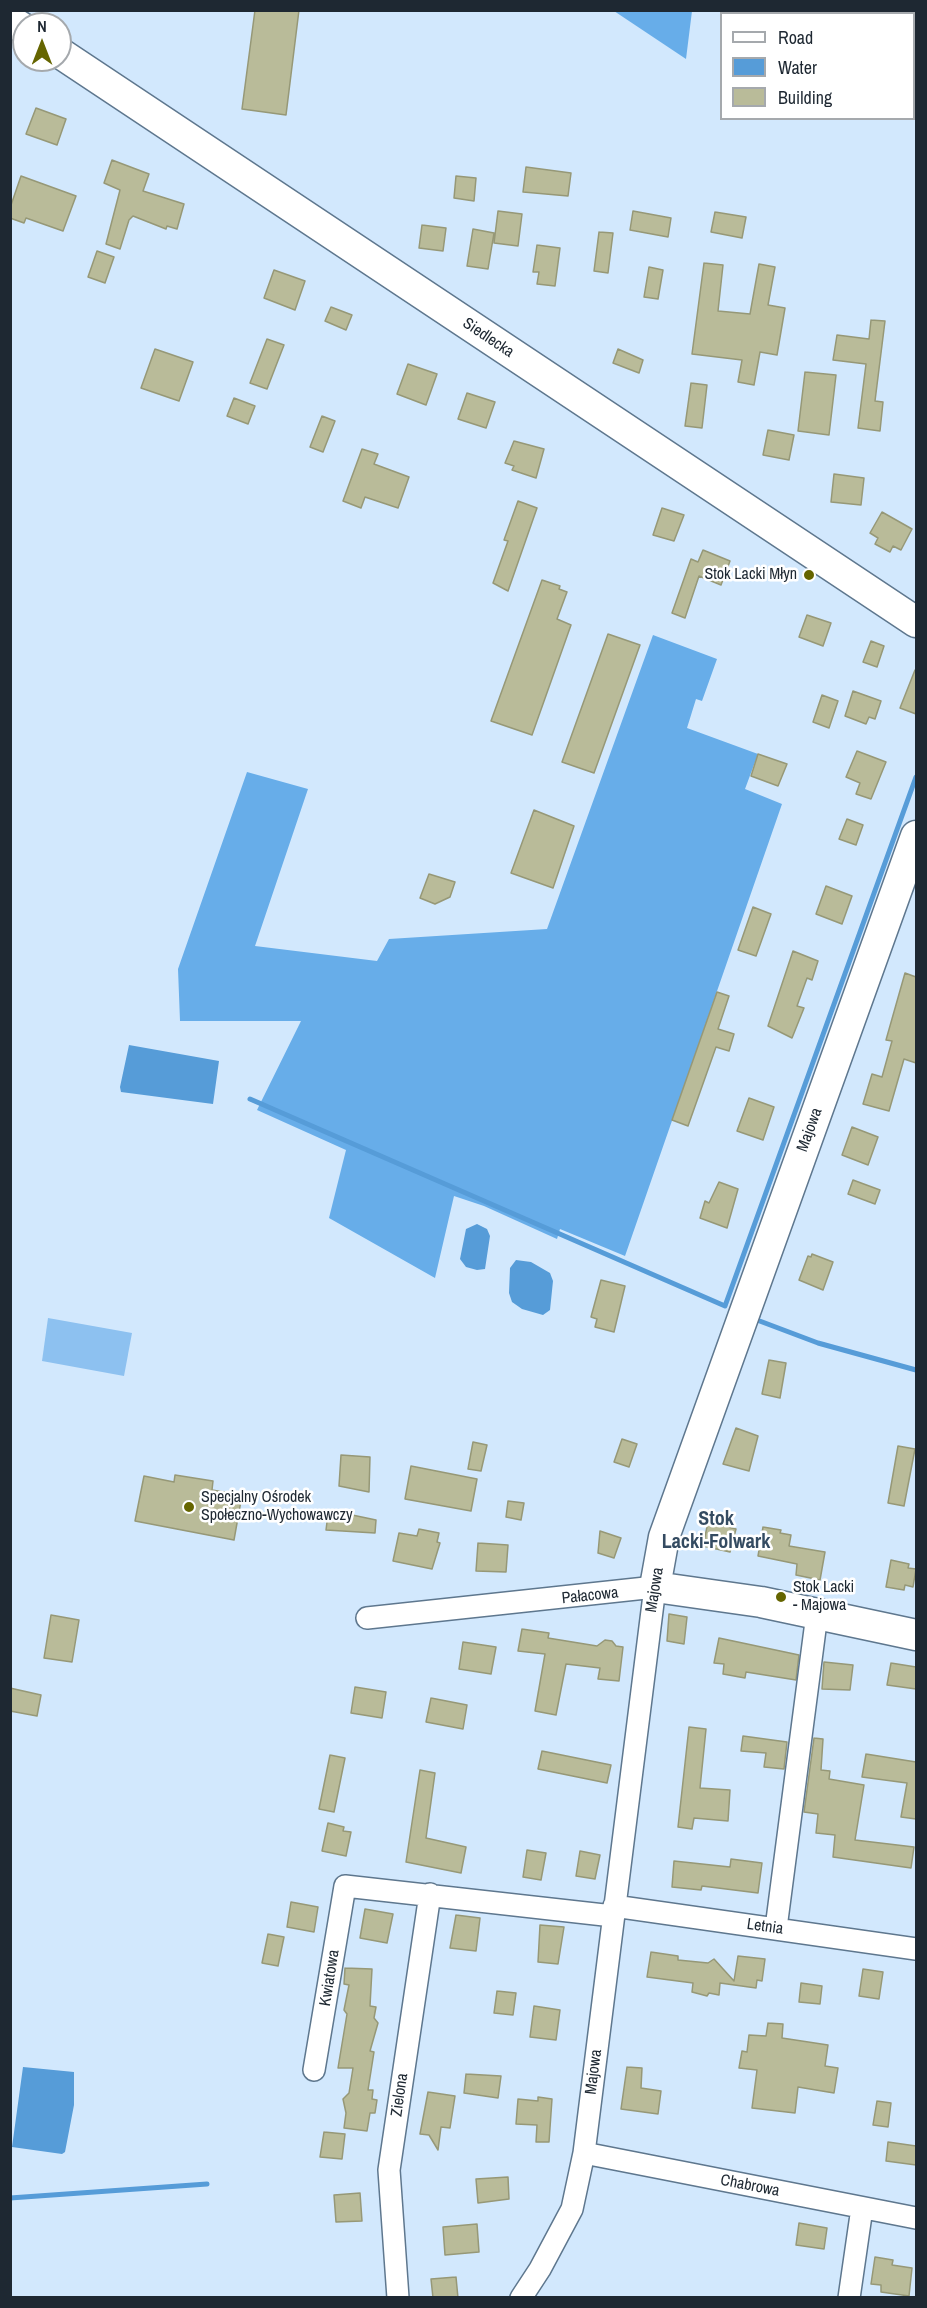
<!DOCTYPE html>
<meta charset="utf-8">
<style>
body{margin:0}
#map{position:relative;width:927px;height:2308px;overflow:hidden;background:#d2e8fd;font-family:"Archivo Narrow",sans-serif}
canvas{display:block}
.frame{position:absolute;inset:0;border:12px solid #1e2832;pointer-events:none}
.legend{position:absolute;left:720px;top:12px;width:195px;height:108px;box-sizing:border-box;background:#fff;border:2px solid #a5a9ad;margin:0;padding:8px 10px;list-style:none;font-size:18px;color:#1e2832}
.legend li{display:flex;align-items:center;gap:12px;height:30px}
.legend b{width:30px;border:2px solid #a5a9ad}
.north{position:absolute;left:12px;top:12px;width:60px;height:60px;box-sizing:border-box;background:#fff;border:2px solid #a5a9ad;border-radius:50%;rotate:0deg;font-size:16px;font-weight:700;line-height:24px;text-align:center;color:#1e2832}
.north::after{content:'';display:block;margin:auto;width:21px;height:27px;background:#656500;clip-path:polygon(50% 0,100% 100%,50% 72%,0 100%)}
</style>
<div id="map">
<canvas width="927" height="2308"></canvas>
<div class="frame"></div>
<ul class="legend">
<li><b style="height:8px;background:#fff"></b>Road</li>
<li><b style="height:16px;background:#569cd8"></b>Water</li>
<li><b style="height:16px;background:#b9bb99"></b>Building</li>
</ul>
<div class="north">N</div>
</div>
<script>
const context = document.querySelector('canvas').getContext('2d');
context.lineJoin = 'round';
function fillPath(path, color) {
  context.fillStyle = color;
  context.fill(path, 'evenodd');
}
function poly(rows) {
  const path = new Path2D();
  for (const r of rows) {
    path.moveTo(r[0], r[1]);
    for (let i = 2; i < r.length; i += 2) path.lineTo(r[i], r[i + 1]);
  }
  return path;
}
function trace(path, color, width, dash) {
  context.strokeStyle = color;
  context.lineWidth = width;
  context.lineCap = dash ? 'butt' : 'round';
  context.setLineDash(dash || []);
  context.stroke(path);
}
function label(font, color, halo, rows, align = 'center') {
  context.font = font + ' "Archivo Narrow",sans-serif';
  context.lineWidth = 5;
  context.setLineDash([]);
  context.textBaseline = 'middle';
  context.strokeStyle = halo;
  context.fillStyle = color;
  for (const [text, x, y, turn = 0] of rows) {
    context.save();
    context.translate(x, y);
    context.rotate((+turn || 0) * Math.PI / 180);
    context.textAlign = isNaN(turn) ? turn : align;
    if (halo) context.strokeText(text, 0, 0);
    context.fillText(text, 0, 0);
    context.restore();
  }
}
const green = poly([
 [48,1318,132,1333,124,1376,42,1361]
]);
const forest = poly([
 [614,11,692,11,686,59],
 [653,635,717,659,702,701,696,699,687,728,758,754,745,789,782,804,625,1256,560,1229,557,1239,484,1206,454,1196,435,1278,329,1218,346,1150,257,1110,301,1021,180,1021,178,969,247,772,308,789,255,946,377,961,389,939,547,929]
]);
const water = poly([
 [129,1045,219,1061,213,1104,121,1092,120,1087],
 [477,1224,487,1229,490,1236,485,1269,477,1270,466,1267,460,1259,466,1229],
 [516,1260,531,1262,550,1273,553,1281,550,1310,543,1315,522,1309,512,1302,509,1293,510,1268],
 [23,2067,74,2072,74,2105,65,2152,62,2154,12,2147]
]);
const stream = poly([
 [250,1099,725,1306,916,777],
 [758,1316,757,1320,818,1343,916,1370],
 [10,2198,207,2184]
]);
const building = poly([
 [255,10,299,10,286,115,242,109,255,10],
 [36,108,66,119,57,145,26,134,36,108],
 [112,160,149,174,143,191,184,204,177,229,167,226,166,229,133,216,129,220,120,249,106,244,120,190,104,183,112,160],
 [526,167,571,173,568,196,523,192,526,167],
 [21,176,76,196,63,231,26,218,24,223,10,218,10,208,21,176],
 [456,176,476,178,474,201,454,198,456,176],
 [498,211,522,214,518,246,494,243,498,211],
 [633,211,671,218,668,237,630,230,633,211],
 [715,212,746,217,742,238,711,232,715,212],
 [422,225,446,228,443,251,419,248,422,225],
 [473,229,494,233,488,269,467,266,473,229],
 [599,232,613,233,608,273,594,271,599,232],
 [537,245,560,248,555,286,537,284,539,272,533,272,537,245],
 [97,251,114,257,105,283,88,277,97,251],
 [704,263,723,265,718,311,750,314,759,264,775,267,768,305,785,308,777,355,760,352,754,385,738,382,742,360,692,354,704,263],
 [649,267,663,270,658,299,644,297,649,267],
 [274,270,305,281,295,310,264,298,274,270],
 [331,307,352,315,346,330,325,321,331,307],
 [871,320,885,321,875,401,883,402,880,431,858,428,866,364,833,360,837,335,869,339,871,320],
 [267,339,284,345,267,389,250,383,267,339],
 [155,349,193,362,179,401,141,388,155,349],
 [618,349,643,360,639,373,613,363,618,349],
 [408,364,437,374,426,405,397,394,408,364],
 [805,372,836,375,829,435,798,431,805,372],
 [691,383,707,385,702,428,685,426,691,383],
 [467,393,495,402,486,428,458,419,467,393],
 [234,398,255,406,248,424,227,416,234,398],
 [322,416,335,421,323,452,310,447,322,416],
 [768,430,794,435,789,460,763,455,768,430],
 [514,441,544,449,536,478,512,470,514,466,505,463,514,441],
 [362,449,378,454,374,464,409,477,398,508,365,497,361,508,343,501,362,449],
 [834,474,864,478,861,505,831,502,834,474],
 [518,501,537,508,508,591,493,583,508,541,504,540,518,501],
 [662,508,684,515,674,541,653,535,662,508],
 [882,512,912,529,901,550,893,546,890,552,875,544,878,538,870,533,882,512],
 [703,550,730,561,721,585,699,576,685,618,672,613,691,559,698,562,703,550],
 [542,580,560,586,559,589,567,592,557,619,571,625,532,735,491,721,542,580],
 [807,615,831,623,823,646,799,637,807,615],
 [608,634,640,645,594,773,562,762,608,634],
 [871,641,884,646,877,667,863,662,871,641],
 [915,670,916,670,916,714,900,708,915,670],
 [853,691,881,701,875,719,869,717,866,724,845,716,853,691],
 [822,695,838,701,829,728,813,722,822,695],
 [857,751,886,762,871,799,856,794,860,783,846,777,857,751],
 [758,754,787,764,778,786,751,776,758,754],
 [534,810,574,826,553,888,511,873,534,810],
 [847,819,863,825,856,845,839,839,847,819],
 [429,874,455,882,450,897,435,904,420,898,429,874],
 [826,886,852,896,842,924,816,914,826,886],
 [753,907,771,914,756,956,738,950,753,907],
 [793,951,818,961,812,980,807,978,797,1006,804,1008,792,1038,768,1026,793,951],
 [905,973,916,977,916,1063,904,1059,889,1111,863,1104,872,1074,882,1077,892,1041,886,1040,905,973],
 [717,992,729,996,718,1029,734,1034,729,1051,716,1047,688,1126,672,1120,717,992],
 [749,1098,774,1107,763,1140,737,1131,749,1098],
 [852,1127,878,1137,868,1165,842,1155,852,1127],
 [853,1180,880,1190,875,1204,848,1194,853,1180],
 [719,1182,738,1189,727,1228,700,1218,705,1201,709,1203,719,1182],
 [812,1254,833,1262,823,1290,799,1280,808,1256,811,1257,812,1254],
 [601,1280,625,1286,614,1332,595,1327,597,1319,591,1317,601,1280],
 [769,1360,786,1363,780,1398,762,1394,769,1360],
 [736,1428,758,1436,749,1471,723,1464,736,1428],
 [622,1439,637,1444,629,1467,614,1462,622,1439],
 [473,1442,487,1445,481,1471,468,1469,473,1442],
 [898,1446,915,1449,904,1506,888,1503,898,1446],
 [341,1455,370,1457,369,1492,339,1486,341,1455],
 [411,1466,477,1479,471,1511,405,1499,411,1466],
 [175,1475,213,1481,212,1490,242,1495,234,1540,135,1521,144,1476,174,1482,175,1475],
 [508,1501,524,1503,521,1520,506,1517,508,1501],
 [338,1512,376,1520,375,1533,326,1530,328,1514,338,1512],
 [708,1522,736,1529,730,1552,703,1546,708,1522],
 [763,1527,781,1530,780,1533,791,1535,789,1546,825,1552,820,1580,796,1575,797,1564,758,1556,763,1527],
 [419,1529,439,1533,437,1542,440,1543,432,1569,393,1561,399,1533,417,1536,419,1529],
 [600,1531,621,1538,614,1558,598,1553,600,1531],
 [478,1543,508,1545,506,1572,476,1571,478,1543],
 [891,1560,909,1564,908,1568,916,1569,913,1587,905,1585,904,1590,886,1587,891,1560],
 [669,1614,687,1617,684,1644,667,1641,669,1614],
 [51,1615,79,1620,72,1662,44,1658,51,1615],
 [522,1629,549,1633,548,1638,597,1646,605,1640,612,1641,616,1646,623,1647,619,1681,598,1679,600,1668,566,1664,556,1715,535,1711,545,1654,518,1651,522,1629],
 [719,1638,799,1655,796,1680,746,1672,745,1678,723,1674,724,1664,714,1663,719,1638],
 [463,1642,496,1647,491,1674,459,1669,463,1642],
 [824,1662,853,1665,850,1690,822,1689,824,1662],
 [891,1663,916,1667,916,1689,887,1685,891,1663],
 [355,1687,386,1692,382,1718,351,1713,355,1687],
 [10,1688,41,1695,37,1716,10,1711,10,1688],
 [431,1698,467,1705,463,1729,426,1722,431,1698],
 [689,1727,706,1729,700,1788,730,1790,728,1821,694,1818,692,1829,678,1827,689,1727],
 [743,1736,787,1742,784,1769,764,1767,766,1753,741,1751,743,1736],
 [814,1738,823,1739,821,1770,830,1771,829,1779,864,1785,855,1840,914,1847,911,1868,833,1857,835,1835,816,1833,818,1814,804,1812,814,1738],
 [542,1751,611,1765,607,1783,538,1769,542,1751],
 [866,1754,916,1762,916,1819,901,1817,907,1783,862,1777,866,1754],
 [330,1755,345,1758,334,1812,319,1809,330,1755],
 [420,1770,435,1773,426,1838,466,1847,461,1873,406,1862,420,1770],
 [328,1823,344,1827,343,1831,351,1832,346,1856,322,1851,328,1823],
 [527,1850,546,1853,541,1880,523,1877,527,1850],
 [580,1851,600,1855,595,1879,576,1876,580,1851],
 [731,1859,762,1863,758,1893,702,1886,701,1890,672,1887,674,1861,730,1867,731,1859],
 [291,1902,318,1907,314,1932,287,1927,291,1902],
 [365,1909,393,1914,387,1943,360,1938,365,1909],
 [456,1915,480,1918,476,1951,450,1948,456,1915],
 [540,1925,564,1927,558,1964,538,1962,540,1925],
 [268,1934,284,1937,278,1966,262,1963,268,1934],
 [651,1952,678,1956,678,1960,708,1963,714,1959,734,1981,738,1956,765,1959,762,1981,757,1980,756,1988,720,1983,719,1995,709,1993,707,1996,692,1992,693,1983,647,1977,651,1952],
 [345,1968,372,1969,370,2006,376,2007,374,2018,378,2023,370,2051,374,2052,368,2090,373,2090,372,2099,377,2100,375,2113,370,2113,367,2131,344,2128,346,2113,343,2099,349,2093,353,2068,338,2068,347,2014,344,2010,349,1985,344,1984,345,1968],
 [863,1969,883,1972,879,1999,859,1996,863,1969],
 [801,1983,822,1986,820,2004,799,2002,801,1983],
 [497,1991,516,1993,513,2015,494,2013,497,1991],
 [534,2006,560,2010,556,2040,530,2037,534,2006],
 [768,2023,783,2024,782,2038,828,2045,825,2066,838,2068,834,2093,798,2087,795,2113,752,2108,757,2070,739,2068,742,2051,747,2052,749,2035,766,2036,768,2023],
 [627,2067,642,2068,641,2088,661,2091,658,2114,621,2109,627,2067],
 [466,2074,501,2076,498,2098,464,2093,466,2074],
 [428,2092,455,2096,450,2128,441,2127,438,2150,429,2135,420,2134,428,2092],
 [538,2097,552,2099,549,2142,536,2142,537,2125,516,2124,518,2099,538,2101,538,2097],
 [877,2101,891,2103,888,2127,873,2125,877,2101],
 [324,2132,345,2134,342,2159,320,2157,324,2132],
 [888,2142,916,2146,916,2165,886,2161,888,2142],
 [508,2177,509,2199,478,2203,476,2179,508,2177],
 [360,2193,362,2221,336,2222,334,2195,360,2193],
 [799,2223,827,2228,824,2249,796,2245,799,2223],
 [477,2224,479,2252,445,2255,443,2227,477,2224],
 [875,2257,893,2260,892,2265,912,2268,909,2296,881,2292,881,2285,871,2284,875,2257],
 [456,2277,458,2298,433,2298,431,2279,456,2277]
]);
const street = poly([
 [367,1618,655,1587,584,2153,572,2209,540,2269,521,2298],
 [614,1906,916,1949],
 [776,1928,817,1614],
 [314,2070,345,1886,613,1916],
 [584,2153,916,2218],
 [398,2298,389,2170,430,1894],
 [849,2298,862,2208]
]);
const secondary = poly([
 [10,20,24,29],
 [60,53,916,622],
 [916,836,664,1537,655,1587,761,1602,916,1635]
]);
const markers = [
 [809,575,6,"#656500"],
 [189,1507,6,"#656500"],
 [781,1597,6,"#656500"]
];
const streetNames = [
 ["Siedlecka",488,338,34],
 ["Majowa",810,1130,-70],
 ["Majowa",655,1590,-81],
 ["Pałacowa",590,1596,-6],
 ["Letnia",765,1927,8],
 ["Kwiatowa",330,1978,-81],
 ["Majowa",594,2072,-83],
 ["Zielona",400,2095,-82],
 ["Chabrowa",750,2186,11]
];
const poiNames = [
 ["Stok Lacki Młyn",797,575,"right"],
 ["Specjalny Ośrodek",201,1498],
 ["Społeczno-Wychowawczy",201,1516],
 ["Stok Lacki",793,1588],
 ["- Majowa",793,1606]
];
const quarterNames = [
 ["Stok",716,1520],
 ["Lacki-Folwark",716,1543]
];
fillPath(green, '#8dc1f0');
fillPath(forest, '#67ade9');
fillPath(water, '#569cd8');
trace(stream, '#569cd8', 5);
fillPath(building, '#b9bb99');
trace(building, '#969877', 1.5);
trace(street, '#5e778e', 24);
trace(secondary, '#5e778e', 33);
trace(street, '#fff', 21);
trace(secondary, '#fff', 30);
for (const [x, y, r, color] of markers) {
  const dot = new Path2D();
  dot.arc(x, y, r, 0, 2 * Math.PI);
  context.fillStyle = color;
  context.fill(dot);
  trace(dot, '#fff', 2);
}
label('16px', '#1e2832', '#fff', streetNames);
label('16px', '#1e2832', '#fff', poiNames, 'left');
label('bold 20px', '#344b61', '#fff', quarterNames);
</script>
